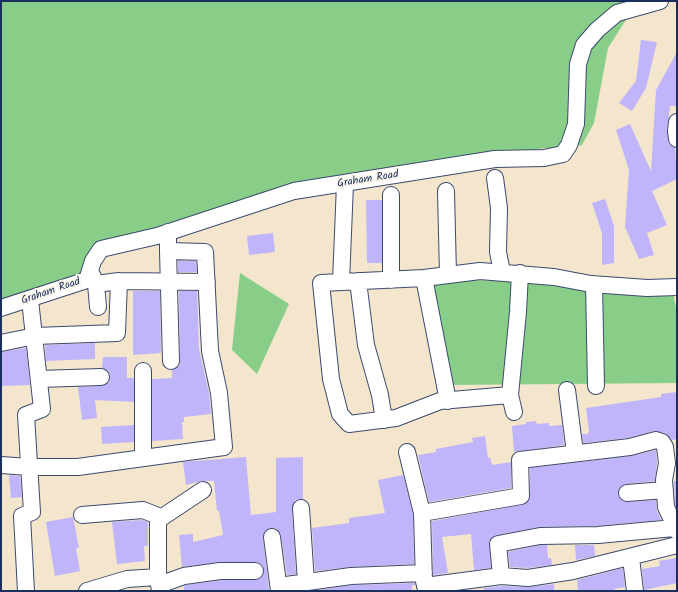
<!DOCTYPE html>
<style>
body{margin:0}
#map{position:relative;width:678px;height:592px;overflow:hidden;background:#f3e6cc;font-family:Kalam,sans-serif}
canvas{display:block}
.frame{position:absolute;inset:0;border:2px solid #1b2f5e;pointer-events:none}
</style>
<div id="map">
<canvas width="678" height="592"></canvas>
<div class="frame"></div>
</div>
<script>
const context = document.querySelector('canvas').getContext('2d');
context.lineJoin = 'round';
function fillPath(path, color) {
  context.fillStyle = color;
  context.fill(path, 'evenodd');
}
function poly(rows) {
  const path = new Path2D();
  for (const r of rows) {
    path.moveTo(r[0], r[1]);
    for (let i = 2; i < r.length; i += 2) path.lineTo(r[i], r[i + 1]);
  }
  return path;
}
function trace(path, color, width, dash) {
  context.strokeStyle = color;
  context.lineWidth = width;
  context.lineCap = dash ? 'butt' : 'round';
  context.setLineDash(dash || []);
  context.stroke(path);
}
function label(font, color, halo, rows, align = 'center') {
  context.font = font + ' Kalam,sans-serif';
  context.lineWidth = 4;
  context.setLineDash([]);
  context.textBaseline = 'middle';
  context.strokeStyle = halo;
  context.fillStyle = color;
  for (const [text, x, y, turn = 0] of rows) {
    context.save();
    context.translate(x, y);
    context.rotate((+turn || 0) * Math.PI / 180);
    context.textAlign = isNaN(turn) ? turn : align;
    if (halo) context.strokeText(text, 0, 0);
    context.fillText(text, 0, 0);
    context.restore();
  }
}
const green = poly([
 [1,1,638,1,608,48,594,123,582,145,565,149,544,148,369,177,99,245,85,277,1,303],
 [240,273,289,304,257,374,232,350],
 [424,278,672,288,677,313,677,383,447,385]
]);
const building = poly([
 [641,40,657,42,646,88,632,111,619,103,636,81],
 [677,52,677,106,670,106,667,130,669,144,675,148,677,179,652,191,667,225,647,233,654,255,639,259,625,227,629,170,616,130,630,124,651,171,656,90],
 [605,199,614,226,614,263,602,265,602,233,592,203],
 [366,200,382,200,382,263,367,263],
 [273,233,275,252,249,255,247,236],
 [178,261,196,261,197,272,178,272],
 [133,291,160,291,161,353,133,355],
 [179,291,197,291,199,349,209,393,211,414,184,417,184,422,182,422,183,439,152,441,152,379,172,378,172,370,179,366,180,361],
 [95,343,95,359,46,361,45,345],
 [26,348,30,385,1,386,1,352],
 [103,357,127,357,127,378,134,378,134,402,95,400,97,418,82,420,78,387,101,386,109,382,109,372,102,368],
 [677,392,677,439,672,440,665,433,654,431,628,438,583,443,582,434,588,434,589,431,586,408,661,397,661,394],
 [536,421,537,424,549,423,549,426,562,425,564,445,514,452,512,426,526,424,526,422],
 [134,425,134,442,102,444,101,427],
 [485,436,488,458,490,457,492,465,511,462,511,488,429,502,418,455,436,452,436,449,473,442,472,438],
 [656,450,657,463,655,481,626,484,619,489,618,494,623,501,627,502,656,500,657,511,661,520,597,526,540,527,496,535,489,541,491,568,474,570,471,534,442,537,448,573,433,575,432,521,526,504,530,496,530,468,631,456],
 [246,457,251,515,276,512,276,458,303,457,303,499,295,500,292,509,296,574,287,575,281,535,276,528,270,528,266,530,263,538,269,591,184,591,184,586,186,585,221,580,255,580,263,575,263,566,255,562,220,562,182,567,179,535,193,534,193,542,223,535,219,511,217,511,214,481,202,481,186,485,183,462],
 [9,475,20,476,22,497,11,498],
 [403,475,413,514,414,564,351,567,315,571,312,528,349,523,349,518,385,513,378,480],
 [674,481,677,481,677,508,675,505],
 [73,517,79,548,76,548,80,571,55,576,46,522],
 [142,520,148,522,148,546,144,546,145,561,117,564,112,522],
 [541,545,547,545,548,558,551,558,552,565,528,568,510,567,508,552],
 [575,545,594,545,595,556,576,560],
 [677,558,677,583,644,590,642,569,660,566,659,561],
 [623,568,625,587,614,589,614,591,578,591,577,580],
 [415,583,415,585,412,586,412,591,312,591,352,585],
 [554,584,554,591,484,591,484,588,501,586,529,587]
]);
const minor = poly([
 [677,122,676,131,677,139],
 [495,178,499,208,498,252,502,272],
 [446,191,448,275],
 [168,251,171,361],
 [92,275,96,284,98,307],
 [424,278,448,401],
 [391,280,391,195],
 [358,281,366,345,380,395,384,420],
 [341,282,345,184],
 [96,284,119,281,207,282],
 [594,284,596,386],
 [1,308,87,280,93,261,101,249,157,236,294,191,495,159,544,158,563,154,569,145,576,124,578,64,584,45,597,30,617,13,660,1],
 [1,343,35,336,117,333,119,281],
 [143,371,143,457],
 [39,379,101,377],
 [567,390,575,453],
 [510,395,440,401,396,418,349,424,340,414,331,379,321,283,424,278,480,271,554,277,591,284,647,288,677,287],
 [514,412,510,395,518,312,520,273],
 [407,452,422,513,424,582],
 [1,465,29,467,78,467,224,447,219,393,210,351,205,252,168,251,168,232],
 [627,493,665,490],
 [301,508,306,582],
 [422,513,521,496,520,460,630,447,656,440,662,442,665,447,667,463,664,480,666,507,677,531],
 [82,515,143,510,158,516,158,573,160,591],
 [158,520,203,490],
 [272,537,279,591],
 [631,558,635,591],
 [501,576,498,544,540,536,598,535,674,528],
 [159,585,184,576,220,571,255,571],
 [279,586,351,576,424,573],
 [425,586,501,576,528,578,573,571,677,545],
 [26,591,22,516,32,512,26,415,42,409,30,300],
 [87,591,127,579,158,577]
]);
const streetNames = [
 ["Graham Road",368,180,-9],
 ["Graham Road",51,292,-19]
];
fillPath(green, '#88ce89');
fillPath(building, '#c0b5fb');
trace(minor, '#3b4a6e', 18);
trace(minor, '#fff', 16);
label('11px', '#1b2f5e', '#fbf7ec', streetNames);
</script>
